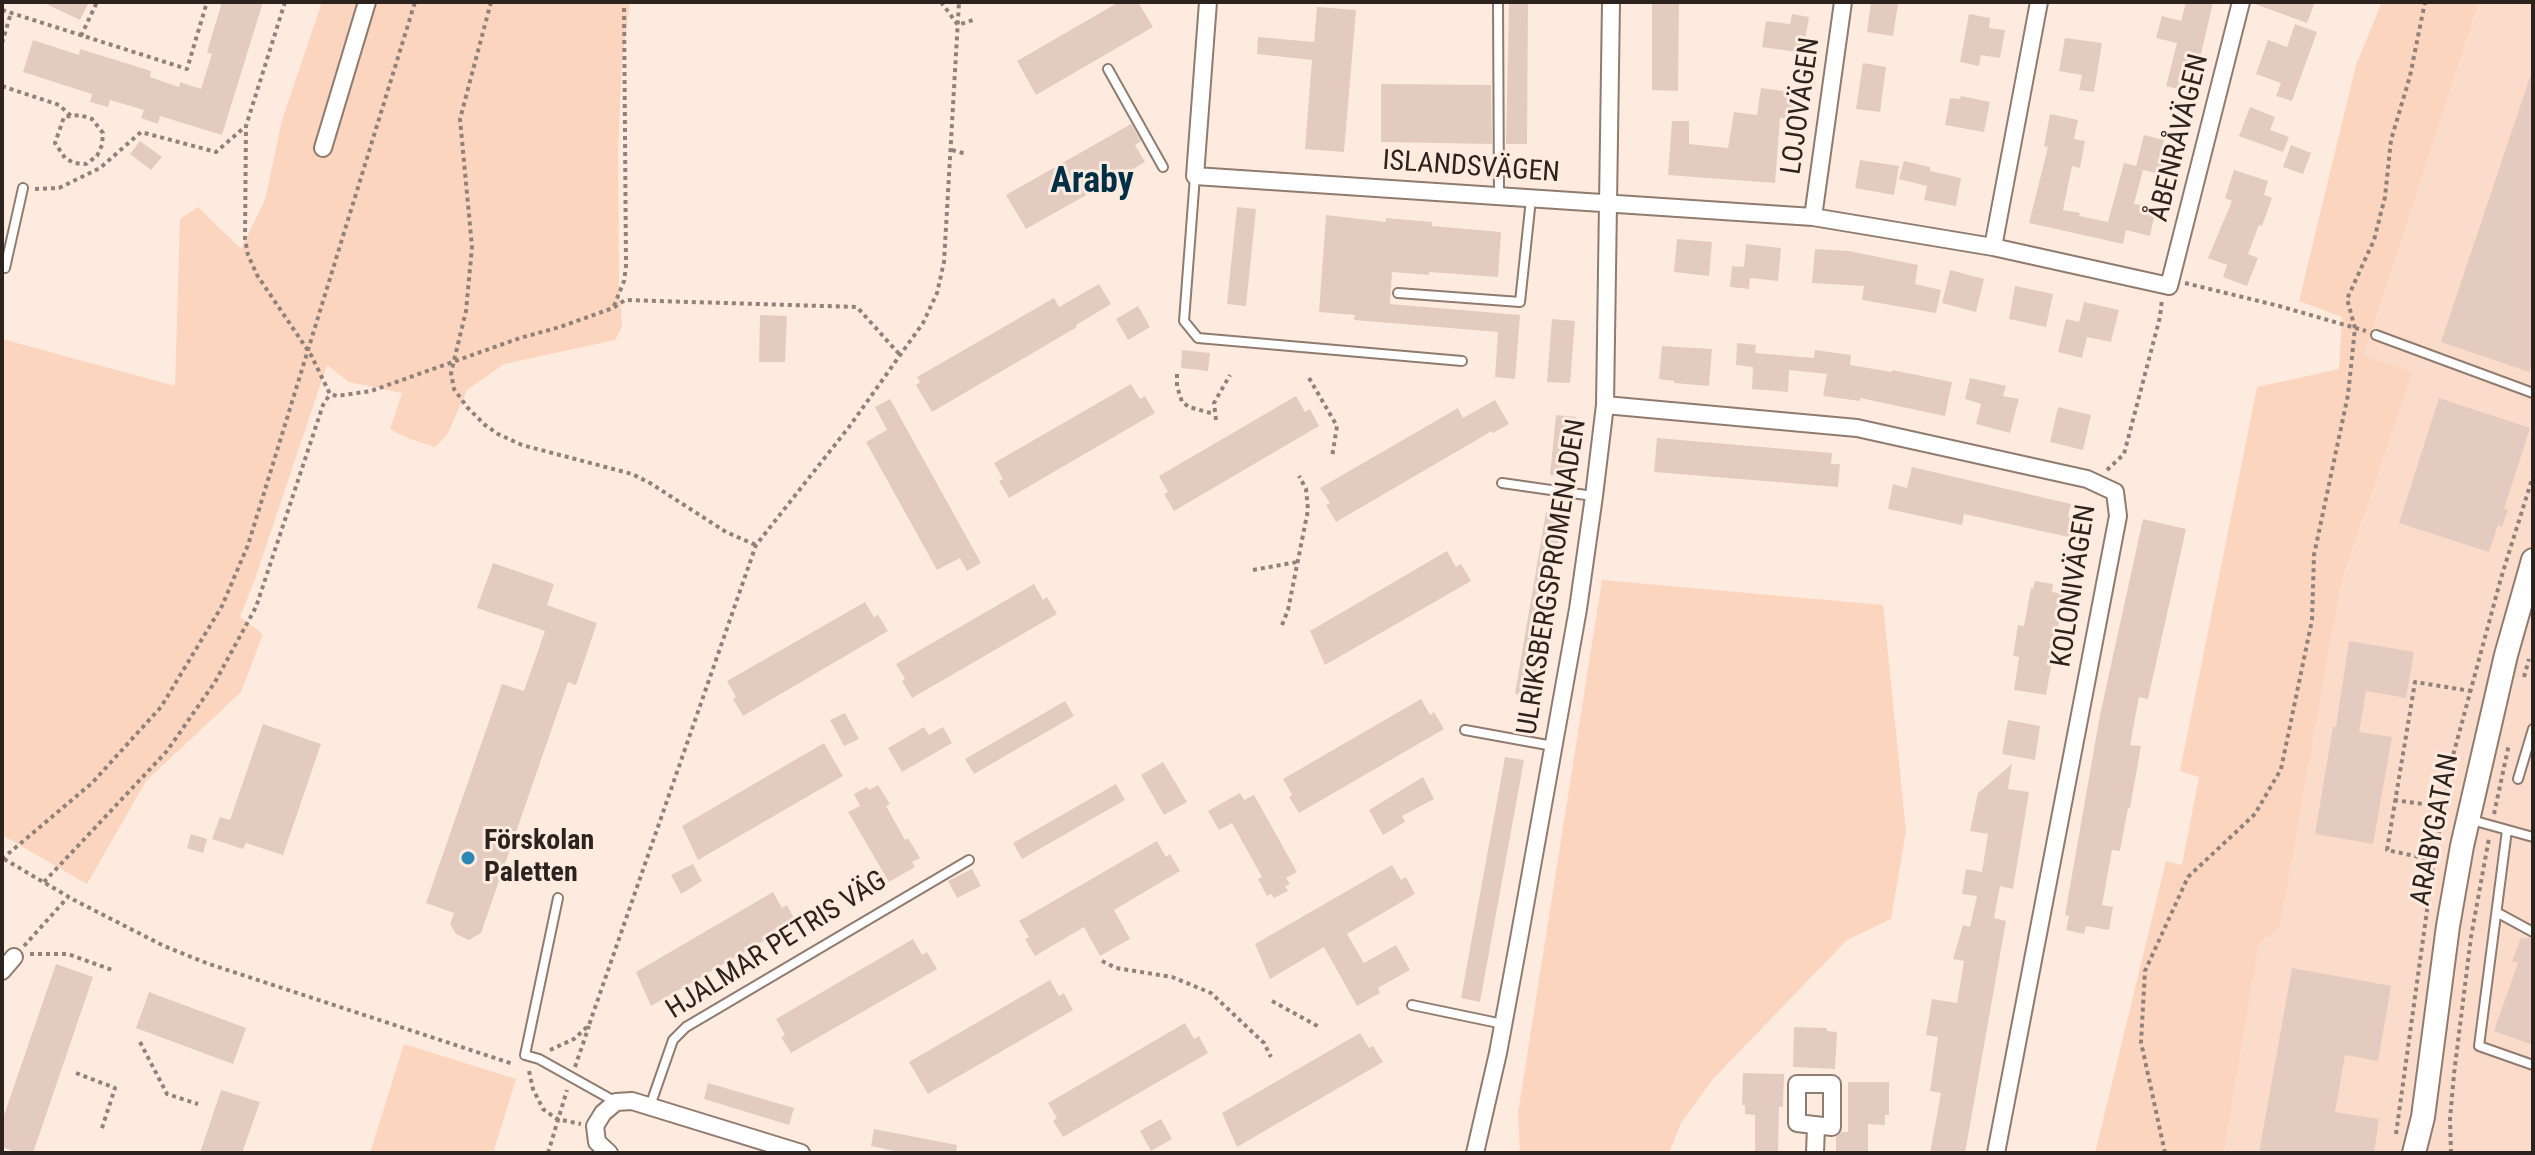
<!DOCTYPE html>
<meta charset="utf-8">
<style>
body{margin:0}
#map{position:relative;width:2535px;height:1155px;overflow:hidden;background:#feebe0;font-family:"Roboto Condensed",sans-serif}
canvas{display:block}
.frame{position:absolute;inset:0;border:4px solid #2c231e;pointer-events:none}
</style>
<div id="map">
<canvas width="2535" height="1155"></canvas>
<div class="frame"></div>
</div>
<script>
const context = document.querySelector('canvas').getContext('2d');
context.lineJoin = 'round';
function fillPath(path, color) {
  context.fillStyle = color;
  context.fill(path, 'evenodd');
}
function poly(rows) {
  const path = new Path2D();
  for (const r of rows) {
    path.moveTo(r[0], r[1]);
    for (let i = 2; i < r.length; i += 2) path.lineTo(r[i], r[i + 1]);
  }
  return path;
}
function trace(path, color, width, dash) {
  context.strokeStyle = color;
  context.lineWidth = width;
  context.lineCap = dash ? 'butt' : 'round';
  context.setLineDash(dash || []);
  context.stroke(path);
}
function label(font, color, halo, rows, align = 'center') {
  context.font = font + ' "Roboto Condensed",sans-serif';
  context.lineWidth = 6;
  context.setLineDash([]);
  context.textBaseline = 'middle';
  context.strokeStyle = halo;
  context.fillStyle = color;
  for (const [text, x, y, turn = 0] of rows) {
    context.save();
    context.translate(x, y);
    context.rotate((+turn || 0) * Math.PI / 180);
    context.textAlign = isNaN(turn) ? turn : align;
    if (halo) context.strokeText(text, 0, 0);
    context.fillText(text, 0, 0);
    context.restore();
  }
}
const built = poly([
 [2479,2,2533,2,2533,1153,2224,1153,2259,942,2280,927,2341,583,2411,374,2364,355]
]);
const green = poly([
 [322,2,630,2,622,61,618,151,619,283,622,327,615,340,504,364,467,390,447,435,435,447,407,438,390,429,402,393,349,382,327,365,255,579,240,617,263,634,241,692,146,781,87,884,2,835,2,339,175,386,180,219,198,207,241,249,265,200,282,120],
 [2382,2,2479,2,2364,355,2412,373,2341,583,2280,927,2259,943,2224,1153,2095,1153,2166,861,2182,865,2199,777,2180,771,2257,387,2339,369,2342,317,2299,301,2356,65],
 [1602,580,1883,605,1906,831,1891,919,1847,940,1712,1080,1681,1123,1669,1153,1520,1153,1518,1113],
 [404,1044,516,1079,493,1153,370,1153]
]);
const building = poly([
 [42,2,89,2,80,20],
 [222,2,263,2,222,135,160,116,158,124,141,118,144,110,110,100,108,107,90,102,92,94,23,72,33,40,79,55,80,49,151,71,150,77,179,87,180,82,201,89,212,54,207,52],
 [1119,2,1138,2,1153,27,1036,95,1017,61],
 [1509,2,1528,2,1527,144,1506,144],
 [1652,2,1679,2,1678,91,1652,90],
 [1871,2,1898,4,1893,36,1867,32],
 [2186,2,2213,2,2192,93,2166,86,2177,43,2156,38,2162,16,2181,21],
 [2255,2,2315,2,2307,23,2255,4],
 [1317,7,1356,10,1344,152,1305,149,1312,60,1257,54,1258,37,1314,42],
 [1792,14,1809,17,1803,53,1762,47,1766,21,1790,24],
 [1969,14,1990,18,1989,28,2005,30,2000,58,1981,55,1979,66,1960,62],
 [2295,24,2317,32,2292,101,2276,96,2281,83,2256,74,2268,40,2287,47],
 [2065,38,2102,43,2094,92,2079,90,2082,75,2059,71],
 [1863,63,1886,67,1880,112,1856,109],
 [2530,77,2533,77,2533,361,2529,372,2441,342],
 [1381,84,1491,85,1492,144,1381,142],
 [1761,88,1798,93,1794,120,1780,118,1775,183,1668,175,1672,121,1689,121,1689,144,1728,148,1734,112,1757,115],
 [1961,96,1990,102,1984,132,1945,125,1950,98,1960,99],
 [2250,107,2275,117,2270,130,2289,137,2283,152,2239,136],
 [2050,114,2078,120,2074,139,2085,141,2080,168,2072,166,2063,210,2080,213,2079,216,2108,222,2124,163,2136,166,2144,135,2164,140,2162,147,2175,151,2168,176,2143,170,2134,204,2156,208,2150,236,2126,230,2123,244,2029,223,2048,147,2044,146],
 [1131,124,1141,141,1135,145,1145,162,1026,229,1006,195],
 [140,141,162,157,151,170,130,154],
 [2291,145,2311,153,2303,174,2283,167],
 [1860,160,1899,166,1894,195,1855,188],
 [1904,161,1930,167,1930,171,1961,178,1956,206,1924,200,1927,186,1899,179],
 [2234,170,2268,181,2264,195,2272,198,2262,226,2259,225,2248,254,2258,258,2247,286,2223,277,2227,265,2208,258,2232,201,2225,198],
 [1237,207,1256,209,1246,306,1227,304],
 [1326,215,1386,222,1386,218,1432,222,1432,226,1501,232,1498,277,1429,272,1429,275,1392,272,1390,304,1520,315,1515,379,1495,377,1498,332,1354,320,1355,315,1319,312],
 [1677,239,1712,242,1709,276,1674,272],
 [1746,244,1781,248,1778,281,1750,278,1749,289,1730,287,1732,266,1744,267],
 [1815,249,1849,251,1918,265,1915,284,1941,290,1936,313,1862,300,1864,286,1812,283],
 [1950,270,1984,279,1976,312,1942,303],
 [1099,284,1111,304,1076,325,1077,327,932,412,916,385,920,382,917,377,1054,298,1059,307],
 [2015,286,2053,294,2046,327,2009,319],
 [2084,302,2119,310,2111,342,2087,337,2082,358,2058,352,2066,319,2079,322],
 [1138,306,1150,327,1128,340,1116,319],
 [760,315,787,316,785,362,759,362],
 [1552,319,1575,321,1570,383,1547,382],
 [1737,343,1756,345,1755,353,1814,358,1815,350,1851,355,1850,365,1892,372,1892,370,1952,382,1945,416,1860,398,1860,401,1823,396,1827,374,1789,370,1788,392,1752,389,1753,367,1736,365],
 [1662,346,1712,349,1709,386,1674,383,1674,381,1659,379],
 [1182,350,1210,353,1208,371,1181,368],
 [1970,378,2006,386,2003,396,2019,399,2010,433,1976,424,1981,404,1965,399],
 [1131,384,1140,399,1145,396,1155,413,1009,498,999,481,1003,479,994,463],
 [1296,396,1305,412,1310,409,1319,426,1174,511,1164,494,1168,492,1159,476],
 [2439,398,2530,428,2504,509,2508,510,2502,527,2498,525,2489,552,2399,523],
 [890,399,981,563,967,571,960,558,937,570,866,442,887,430,875,407],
 [1495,400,1509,424,1493,433,1492,431,1336,522,1326,505,1330,503,1320,488,1458,408,1463,418],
 [2058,407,2091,415,2083,450,2050,442],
 [1556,415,1576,417,1570,477,1550,475],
 [1657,438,1832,453,1831,464,1840,464,1838,487,1654,472],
 [1912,467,2071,504,2068,517,2077,519,2073,538,1964,514,1962,525,1888,509,1893,484,1907,488],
 [1546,512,1563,515,1532,697,1515,694],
 [2143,519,2186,529,2148,699,2139,697,2130,745,2141,746,2130,808,2128,808,2120,851,2112,850,2102,905,2113,907,2109,930,2086,926,2084,934,2066,930,2069,916,2065,915,2100,715],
 [1447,551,1456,567,1461,564,1471,581,1325,665,1310,631],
 [493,563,554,584,547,605,597,623,576,685,568,682,481,933,469,940,456,934,450,924,454,913,426,903,502,684,524,691,545,631,477,608],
 [2035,581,2053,584,2052,592,2064,594,2046,695,2014,690,2019,657,2013,656,2018,625,2024,626,2031,588,2033,589],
 [1034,584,1043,600,1047,597,1057,614,912,698,902,681,905,679,896,664],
 [865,602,874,617,878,615,888,631,743,716,733,699,736,697,727,681],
 [2349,641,2414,652,2406,698,2366,691,2359,732,2392,737,2373,844,2315,834,2333,727,2336,727],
 [1421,699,1430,715,1434,712,1444,729,1299,813,1289,797,1292,795,1283,779],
 [1065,701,1074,716,974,774,965,759],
 [845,713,859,739,844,746,830,720],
 [2008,720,2040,726,2035,760,2002,754],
 [263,724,321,744,283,855,246,843,243,849,212,839,220,817,230,820],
 [924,727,929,735,943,727,952,743,902,772,888,748],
 [824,743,843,776,698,860,682,826],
 [1505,757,1524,760,1480,1002,1461,998],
 [1163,762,1187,802,1164,815,1141,775],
 [2012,764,2008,789,2029,792,2013,889,2000,886,1994,918,2006,921,1965,1153,1930,1153,1941,1093,1930,1091,1938,1037,1926,1035,1932,999,1957,1003,1964,961,1953,959,1963,925,1970,927,1977,896,1962,894,1966,869,1982,872,1988,834,1970,831,1978,793],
 [1423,777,1434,799,1402,816,1405,822,1383,835,1369,810],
 [1116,784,1125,800,1022,859,1013,843],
 [878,785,890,804,886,806,905,840,908,838,920,858,912,862,915,867,889,882,848,812,860,806,854,794,867,787,869,790],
 [1240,793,1244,800,1254,795,1297,872,1286,878,1290,884,1285,886,1288,891,1274,898,1271,894,1267,896,1258,879,1262,877,1232,823,1219,830,1208,811],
 [191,834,207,839,203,853,187,848],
 [1157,841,1166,857,1170,854,1180,871,1114,910,1130,939,1100,956,1084,927,1035,956,1025,939,1029,937,1019,921],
 [693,864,702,881,681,894,671,875],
 [1392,865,1401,880,1406,877,1415,894,1347,934,1364,963,1396,945,1410,970,1378,988,1380,993,1357,1006,1324,947,1270,979,1255,944],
 [972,869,981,886,957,898,948,881],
 [773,892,782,908,787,905,796,922,651,1006,636,972],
 [2527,937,2533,939,2533,1045,2494,1031,2518,963,2512,961,2521,938,2526,939],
 [913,939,922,955,927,952,937,969,791,1053,781,1037,785,1035,776,1019],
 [56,964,93,977,33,1153,18,1153,2,1147,2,1121],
 [2292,968,2391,986,2378,1061,2345,1055,2335,1112,2379,1119,2374,1153,2259,1153],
 [1050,980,1059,996,1064,993,1073,1010,928,1094,909,1062],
 [149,992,246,1028,233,1064,136,1028],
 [1185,1023,1194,1039,1199,1036,1208,1053,1063,1137,1053,1121,1057,1118,1048,1103],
 [1794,1027,1827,1028,1827,1031,1837,1032,1835,1069,1793,1067],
 [1360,1033,1369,1048,1373,1046,1383,1062,1237,1147,1222,1113],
 [1743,1073,1784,1074,1783,1107,1779,1107,1778,1153,1755,1153,1755,1115,1745,1114,1745,1105,1742,1105],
 [1848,1082,1889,1082,1889,1115,1885,1115,1885,1125,1868,1124,1868,1153,1836,1153,1836,1137,1842,1132,1848,1132],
 [708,1083,794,1108,789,1125,704,1099],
 [221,1090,260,1102,242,1153,200,1153],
 [1161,1119,1172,1139,1151,1151,1140,1131],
 [874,1129,957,1145,956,1153,904,1153,871,1146]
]);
const path = poly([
 [285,2,246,126,245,239,248,255,257,275,311,355,330,394,337,396,371,391,520,338,560,327,613,308,625,300,857,307,900,355],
 [491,2,460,119,472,247,466,311,451,373,454,389,467,407,485,425,498,434,522,445,632,474,650,483,726,532,756,545],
 [941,2,958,25,973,20],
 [2,10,187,69,207,2],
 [81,36,97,2],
 [2,43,11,13],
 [2,86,59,105,71,116,80,115,92,119,103,133,102,145,97,156,86,164,74,163,65,158,55,143,64,117,71,116],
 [952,150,966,154],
 [35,189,59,188,100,168,141,132,216,152,246,126],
 [2185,283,2279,306,2366,331],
 [614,306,624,281,626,266,624,2],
 [1177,374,1177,386,1182,402,1189,407,1214,414],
 [1309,378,1337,426,1332,457],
 [1216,420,1214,403,1230,375],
 [2107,470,2124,454,2160,317,2162,299],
 [1253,570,1297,562],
 [1282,625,1288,610,1308,510,1306,489,1299,476],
 [2524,677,2529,659],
 [2394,800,2444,807],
 [2494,814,2509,744],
 [2,859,92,783,161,707,222,606,248,545,415,2],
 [4,859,74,900,164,946,209,964,513,1064],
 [2434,860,2387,850,2415,682,2471,691],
 [44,882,167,751,215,682,256,607,323,405,330,394],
 [24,946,68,897],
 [30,954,68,954,112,970],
 [1102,961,1116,968,1172,977,1211,993,1264,1043,1271,1057],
 [1272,1001,1321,1028],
 [140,1042,167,1094,198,1104],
 [550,1050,574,1039,589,1025,756,545,849,427,923,323,937,293,944,262,959,2],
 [575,1067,589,1026],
 [529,1071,533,1089,543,1109,557,1119,581,1124],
 [76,1073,115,1088,101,1131],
 [2396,1134,2434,860,2451,763,2501,578,2533,476],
 [548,1153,567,1090],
 [2165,1153,2141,1042,2145,971,2188,877,2255,814,2281,769,2312,620,2314,555,2348,395,2355,328,2347,299,2374,240,2385,197,2391,140,2410,76,2425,2],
 [2451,1153,2450,1119,2454,1074,2471,937,2489,838]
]);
const service = poly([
 [1498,2,1499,196],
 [1108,69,1163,167],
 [1195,176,1184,321,1198,338,1462,361],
 [5,268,23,188],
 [1398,293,1520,302,1531,199],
 [2376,335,2533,393],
 [1502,483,1593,496],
 [1465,730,1553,746],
 [2518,779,2533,729],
 [2468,819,2533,837],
 [2507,830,2479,1046,2533,1065],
 [558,898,525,1055,539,1059,616,1102],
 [2498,913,2533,932],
 [1412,1005,1503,1024],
 [650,1106,673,1040,686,1027,969,860]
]);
const minor = poly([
 [1208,2,1195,176,1813,217,1993,247,2169,286,2241,2],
 [323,148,367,2],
 [1813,217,1843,2],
 [1993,247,2039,2],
 [1605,405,1857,428,2087,479,2115,492,2118,516,1996,1153],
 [2,971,14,957],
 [1797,1084,1832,1084,1832,1127,1797,1123,1797,1084],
 [609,1153,597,1142,595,1126,603,1113,616,1102,632,1101,801,1153],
 [1475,1153,1498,1053,1519,939,1578,609,1594,496,1605,405,1611,2],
 [1815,1153,1816,1126]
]);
const tertiary = poly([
 [2414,1153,2423,1117,2448,926,2462,846,2506,655,2533,560]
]);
const markers = [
 [468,858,8,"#2889b4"]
];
const streetNames = [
 ["LOJOVÄGEN",1802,106,-82],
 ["ÅBENRÅVÄGEN",2180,138,-76],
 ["ISLANDSVÄGEN",1471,168,4],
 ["ULRIKSBERGSPROMENADEN",1553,577,-81],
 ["KOLONIVÄGEN",2075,586,-81],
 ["ARABYGATAN",2436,830,-79],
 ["HJALMAR PETRIS VÄG",777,946,-32]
];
const poiNames = [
 ["Förskolan",484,842],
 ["Paletten",484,874]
];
const districtNames = [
 ["Araby",1092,183]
];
fillPath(built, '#fbdcca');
fillPath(green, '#fbd5bd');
fillPath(building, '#e3ccbf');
trace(service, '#907b6f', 12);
trace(minor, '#907b6f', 20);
trace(tertiary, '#907b6f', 26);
trace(path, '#90827b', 4, [4, 4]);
trace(service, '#fff', 8);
trace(minor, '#fff', 16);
trace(tertiary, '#fff', 22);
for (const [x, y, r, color] of markers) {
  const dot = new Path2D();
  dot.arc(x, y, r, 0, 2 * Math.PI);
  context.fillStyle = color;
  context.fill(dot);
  trace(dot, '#feebe0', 3);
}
label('28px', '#2c231e', '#feebe0', streetNames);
label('bold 28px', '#2c231e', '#feebe0', poiNames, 'left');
label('bold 36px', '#003045', '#feebe0', districtNames);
</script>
